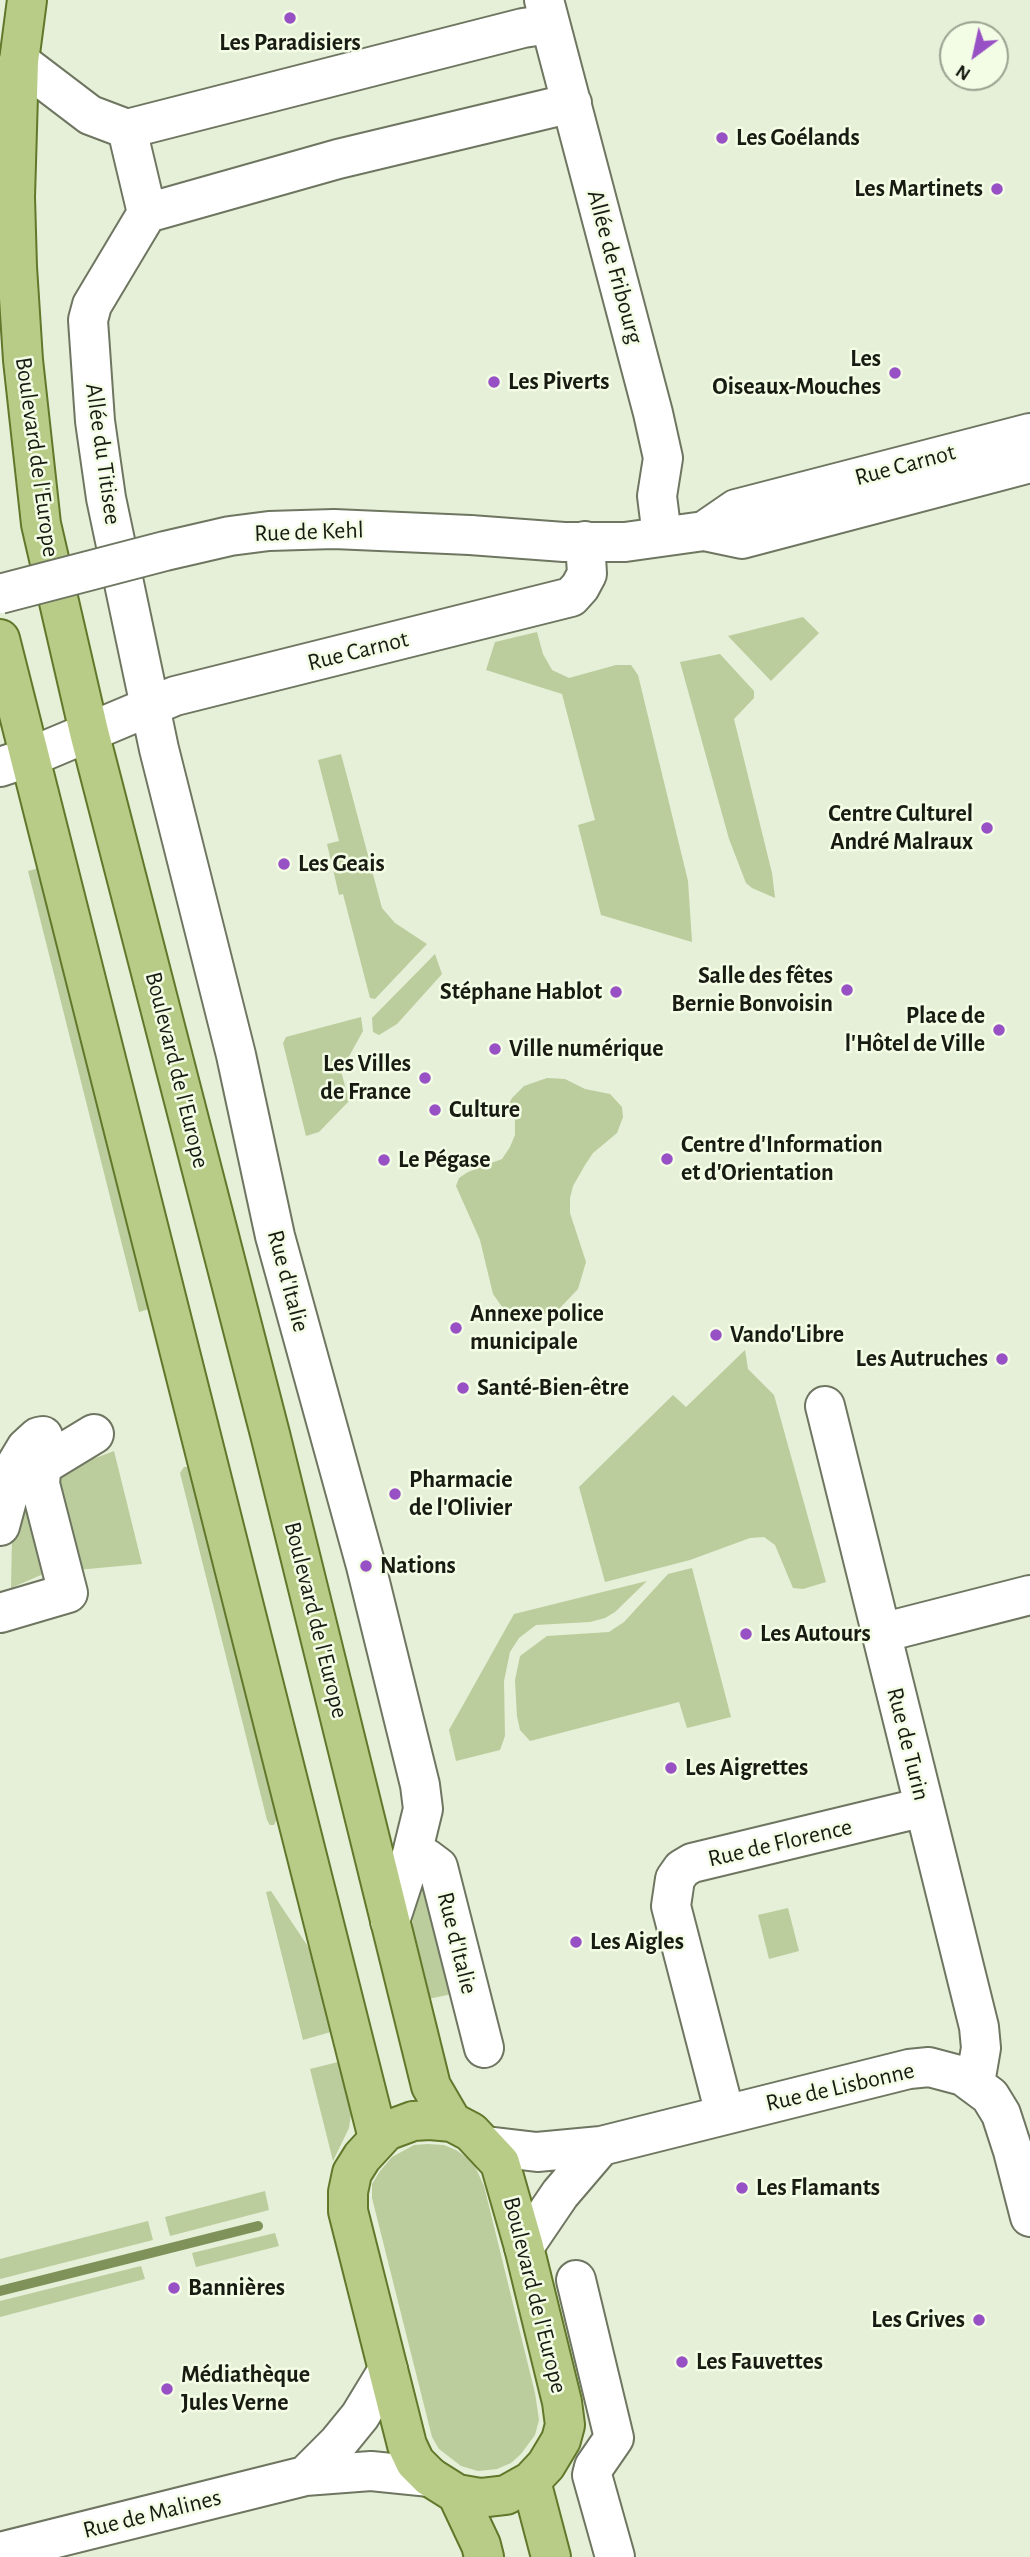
<!DOCTYPE html>
<meta charset="utf-8">
<style>
body{margin:0}
#map{position:relative;width:1030px;height:2557px;overflow:hidden;background:#e6efd7;font-family:"Alegreya Sans",sans-serif}
canvas{display:block}
.north{position:absolute;left:939px;top:21px;width:70px;height:70px;box-sizing:border-box;background:#f3fce5;border:2px solid #9ba291;border-radius:50%;rotate:213deg;font-size:19px;font-weight:700;line-height:28px;text-align:center;color:#181b12}
.north::after{content:'';display:block;margin:auto;width:24px;height:32px;background:#9851c5;clip-path:polygon(50% 0,100% 100%,50% 72%,0 100%)}
</style>
<div id="map">
<canvas width="1030" height="2557"></canvas>
<div class="north">N</div>
</div>
<script>
const context = document.querySelector('canvas').getContext('2d');
context.lineJoin = 'round';
function fillPath(path, color) {
  context.fillStyle = color;
  context.fill(path, 'evenodd');
}
function poly(rows) {
  const path = new Path2D();
  for (const r of rows) {
    path.moveTo(r[0], r[1]);
    for (let i = 2; i < r.length; i += 2) path.lineTo(r[i], r[i + 1]);
  }
  return path;
}
function trace(path, color, width, dash) {
  context.strokeStyle = color;
  context.lineWidth = width;
  context.lineCap = dash ? 'butt' : 'round';
  context.setLineDash(dash || []);
  context.stroke(path);
}
function label(font, color, halo, rows, align = 'center') {
  context.font = font + ' "Alegreya Sans",sans-serif';
  context.lineWidth = 5;
  context.setLineDash([]);
  context.textBaseline = 'middle';
  context.strokeStyle = halo;
  context.fillStyle = color;
  for (const [text, x, y, turn = 0] of rows) {
    context.save();
    context.translate(x, y);
    context.rotate((+turn || 0) * Math.PI / 180);
    context.textAlign = isNaN(turn) ? turn : align;
    if (halo) context.strokeText(text, 0, 0);
    context.fillText(text, 0, 0);
    context.restore();
  }
}
const green = poly([
 [803,617,819,633,771,681,728,636],
 [537,632,543,654,552,670,569,678,616,665,631,665,638,675,688,881,692,942,601,915,578,825,595,820,562,694,486,670,495,642],
 [720,654,754,691,754,698,734,719,772,873,775,898,752,888,746,883,729,839,680,662],
 [341,754,382,908,395,923,427,944,375,999,370,998,343,894,339,895,327,844,339,841,318,760],
 [39,868,149,1309,139,1312,28,871],
 [435,954,442,974,397,1024,379,1035,373,1032,372,1018],
 [361,1017,363,1031,341,1071,349,1101,319,1132,306,1136,283,1043,286,1037],
 [547,1078,565,1079,585,1089,610,1094,622,1107,623,1117,617,1133,593,1153,585,1165,573,1186,570,1198,570,1213,586,1262,578,1289,557,1311,524,1319,514,1317,505,1311,493,1294,480,1240,456,1186,459,1178,468,1172,502,1159,510,1147,515,1135,515,1121,508,1106,512,1098,524,1086],
 [745,1350,748,1369,774,1395,826,1582,803,1589,793,1588,775,1545,764,1537,750,1538,690,1560,605,1582,579,1487,673,1395,686,1407],
 [114,1451,142,1564,77,1570,56,1484,69,1468],
 [184,1467,189,1467,191,1472,277,1819,274,1825,270,1825,267,1820,180,1473],
 [19,1511,33,1514,48,1572,11,1588,12,1537],
 [692,1568,731,1717,687,1728,679,1702,530,1741,520,1730,517,1716,515,1680,520,1656,547,1636,609,1632,624,1622,668,1574],
 [647,1581,615,1612,605,1618,590,1622,536,1625,519,1638,510,1652,504,1681,505,1736,500,1750,456,1761,449,1730,514,1614],
 [418,1884,423,1884,457,1993,428,1999,413,1935,412,1909],
 [271,1891,307,1945,318,1968,334,2031,303,2040,266,1892],
 [788,1908,799,1951,769,1959,758,1915],
 [342,2061,352,2107,349,2128,333,2161,310,2069],
 [427,2144,444,2145,456,2150,473,2162,484,2186,535,2393,539,2420,535,2435,521,2454,511,2463,497,2469,478,2471,461,2466,439,2449,432,2437,372,2198,372,2184,380,2171,392,2157,414,2145],
 [265,2191,269,2210,170,2236,165,2217],
 [148,2221,153,2240,0,2279,0,2259],
 [275,2233,279,2246,196,2267,192,2253],
 [141,2266,145,2279,0,2317,0,2301]
]);
const stream = poly([
 [0,2291,258,2226]
]);
const minor = poly([
 [544,0,653,413,663,458,657,496,662,536],
 [550,24,523,28,127,129,147,213,338,159,572,103],
 [19,61,90,115,127,129],
 [147,213,92,305,88,320,95,421,106,498,159,749,236,1055,275,1236,366,1566,420,1785,423,1809,412,1854,390,1921],
 [704,531,736,509,1030,433],
 [470,535,564,542,625,542,704,531,742,539,1030,463],
 [0,767,30,757,175,696,571,597,580,587,587,574,585,541],
 [825,1406,979,2027,981,2048,975,2083],
 [0,1526,17,1463,26,1448,38,1437,43,1436],
 [0,1613,68,1593,40,1484,41,1472,43,1465,94,1434],
 [881,1633,1030,1595],
 [412,1854,426,1858,438,1867,484,2048],
 [725,2114,671,1906,675,1879,682,1869,692,1863,924,1807],
 [486,2146,537,2152,601,2146,909,2069,929,2067,963,2076,990,2096,1001,2114,1013,2151,1030,2217],
 [524,2247,560,2194,601,2146],
 [576,2280,614,2438,594,2467,592,2475,615,2557],
 [305,2476,338,2443,360,2416,388,2370],
 [0,2552,305,2476,371,2471,430,2477]
]);
const major = poly([
 [27,0,19,61,15,197,17,267,23,360,41,524,89,732,270,1434,431,2086,452,2122],
 [0,639,378,2138],
 [430,2120,452,2122,471,2132,500,2163,524,2247,562,2402,565,2425,561,2440,546,2465,531,2481,506,2495,480,2498,457,2494,430,2477,415,2462,407,2445,348,2211,348,2192,352,2173,362,2157,386,2131,413,2121,430,2120],
 [531,2481,551,2557],
 [457,2494,481,2545,484,2557]
]);
const minorBridge = poly([
 [0,594,165,551,230,536,269,531,334,529,470,535]
]);
const markers = [
 [290,18,7,"#9851c5"],
 [722,138,7,"#9851c5"],
 [997,189,7,"#9851c5"],
 [895,373,7,"#9851c5"],
 [494,382,7,"#9851c5"],
 [987,828,7,"#9851c5"],
 [284,864,7,"#9851c5"],
 [847,990,7,"#9851c5"],
 [616,992,7,"#9851c5"],
 [999,1030,7,"#9851c5"],
 [495,1049,7,"#9851c5"],
 [425,1078,7,"#9851c5"],
 [435,1110,7,"#9851c5"],
 [667,1159,7,"#9851c5"],
 [384,1160,7,"#9851c5"],
 [456,1328,7,"#9851c5"],
 [716,1335,7,"#9851c5"],
 [1002,1359,7,"#9851c5"],
 [463,1388,7,"#9851c5"],
 [395,1494,7,"#9851c5"],
 [366,1566,7,"#9851c5"],
 [746,1634,7,"#9851c5"],
 [671,1768,7,"#9851c5"],
 [576,1942,7,"#9851c5"],
 [742,2188,7,"#9851c5"],
 [174,2288,7,"#9851c5"],
 [979,2320,7,"#9851c5"],
 [682,2362,7,"#9851c5"],
 [167,2389,7,"#9851c5"]
];
const poiNames = [
 ["Les Paradisiers",290,43,"center"],
 ["Les Goélands",736,138],
 ["Les Martinets",983,189,"right"],
 ["Les",881,359,"right"],
 ["Oiseaux-Mouches",881,387,"right"],
 ["Les Piverts",508,382],
 ["Centre Culturel",973,814,"right"],
 ["André Malraux",973,842,"right"],
 ["Les Geais",298,864],
 ["Salle des fêtes",833,976,"right"],
 ["Bernie Bonvoisin",833,1004,"right"],
 ["Stéphane Hablot",602,992,"right"],
 ["Place de",985,1016,"right"],
 ["l'Hôtel de Ville",985,1044,"right"],
 ["Ville numérique",509,1049],
 ["Les Villes",411,1064,"right"],
 ["de France",411,1092,"right"],
 ["Culture",449,1110],
 ["Centre d'Information",681,1145],
 ["et d'Orientation",681,1173],
 ["Le Pégase",398,1160],
 ["Annexe police",470,1314],
 ["municipale",470,1342],
 ["Vando'Libre",730,1335],
 ["Les Autruches",988,1359,"right"],
 ["Santé-Bien-être",477,1388],
 ["Pharmacie",409,1480],
 ["de l'Olivier",409,1508],
 ["Nations",380,1566],
 ["Les Autours",760,1634],
 ["Les Aigrettes",685,1768],
 ["Les Aigles",590,1942],
 ["Les Flamants",756,2188],
 ["Bannières",188,2288],
 ["Les Grives",965,2320,"right"],
 ["Les Fauvettes",696,2362],
 ["Médiathèque",181,2375],
 ["Jules Verne",181,2403]
];
const streetNames = [
 ["Allée de Fribourg",615,267,75],
 ["Allée du Titisee",103,454,82],
 ["Boulevard de l'Europe",37,457,82],
 ["Rue Carnot",905,465,-15],
 ["Rue de Kehl",309,532,-2],
 ["Rue Carnot",358,651,-14],
 ["Boulevard de l'Europe",177,1070,76],
 ["Rue d'Italie",288,1281,75],
 ["Boulevard de l'Europe",316,1620,76],
 ["Rue de Turin",908,1744,76],
 ["Rue de Florence",780,1843,-13],
 ["Rue d'Italie",457,1943,76],
 ["Rue de Lisbonne",840,2087,-13],
 ["Boulevard de l'Europe",535,2295,76],
 ["Rue de Malines",152,2514,-14]
];
fillPath(green, '#bbcd9d');
trace(stream, '#7e9259', 10);
trace(minor, '#6e7661', 42);
trace(major, '#61782b', 42);
trace(minor, '#fff', 38);
trace(major, '#b8cc88', 38);
trace(minorBridge, '#6e7661', 42, []);
trace(minorBridge, '#fff', 38);
for (const [x, y, r, color] of markers) {
  const dot = new Path2D();
  dot.arc(x, y, r, 0, 2 * Math.PI);
  context.fillStyle = color;
  context.fill(dot);
  trace(dot, '#f3fce5', 2.5);
}
label('bold 24px', '#181b12', '#f3fce5', poiNames, 'left');
label('24px', '#181b12', '#f3fce5', streetNames);
</script>
